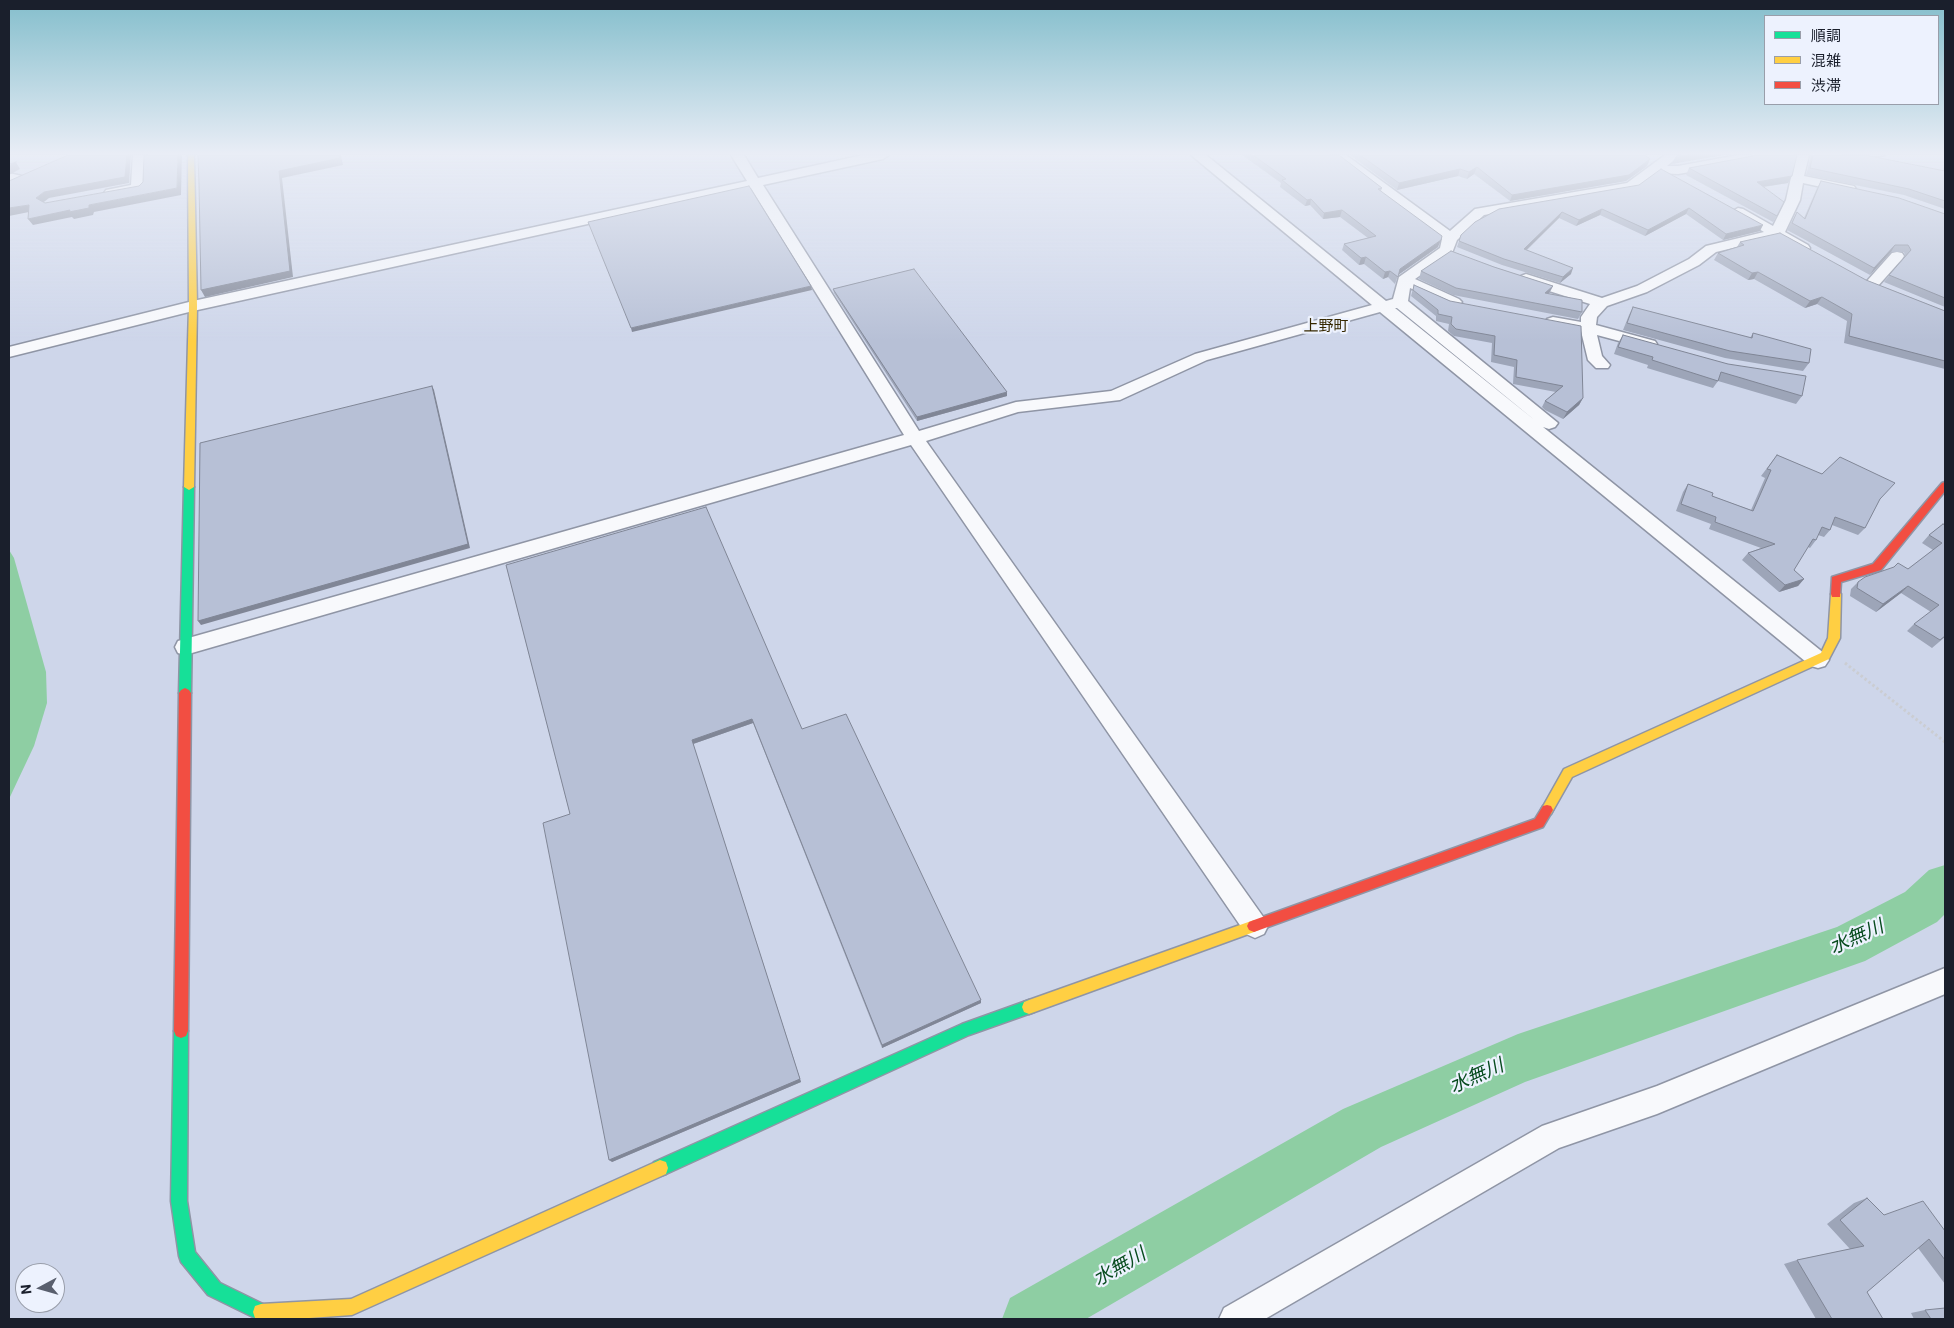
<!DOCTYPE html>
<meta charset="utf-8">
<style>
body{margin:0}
#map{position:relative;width:1954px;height:1328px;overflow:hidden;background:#ced6ea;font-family:Roboto,"Noto Sans JP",sans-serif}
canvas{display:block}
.frame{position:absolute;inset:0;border:10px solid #1a1f2c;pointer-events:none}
.legend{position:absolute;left:1764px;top:15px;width:175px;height:90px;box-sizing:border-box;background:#edf2fe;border:1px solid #999eaa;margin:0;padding:6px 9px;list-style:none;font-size:15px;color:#1a1f2c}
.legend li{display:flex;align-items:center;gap:10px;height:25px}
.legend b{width:25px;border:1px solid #999eaa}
.north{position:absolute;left:15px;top:1263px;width:50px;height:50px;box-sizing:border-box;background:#edf2fe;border:1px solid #999eaa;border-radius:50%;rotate:264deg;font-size:14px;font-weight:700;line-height:20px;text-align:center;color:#1a1f2c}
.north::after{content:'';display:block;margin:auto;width:18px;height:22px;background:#595f6e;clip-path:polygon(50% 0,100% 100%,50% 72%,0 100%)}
</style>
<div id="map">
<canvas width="1954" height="1328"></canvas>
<div class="frame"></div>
<ul class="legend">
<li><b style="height:6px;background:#16e098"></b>順調</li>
<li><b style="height:6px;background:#ffcf43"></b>混雑</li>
<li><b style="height:6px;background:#f24e42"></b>渋滞</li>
</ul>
<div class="north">N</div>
</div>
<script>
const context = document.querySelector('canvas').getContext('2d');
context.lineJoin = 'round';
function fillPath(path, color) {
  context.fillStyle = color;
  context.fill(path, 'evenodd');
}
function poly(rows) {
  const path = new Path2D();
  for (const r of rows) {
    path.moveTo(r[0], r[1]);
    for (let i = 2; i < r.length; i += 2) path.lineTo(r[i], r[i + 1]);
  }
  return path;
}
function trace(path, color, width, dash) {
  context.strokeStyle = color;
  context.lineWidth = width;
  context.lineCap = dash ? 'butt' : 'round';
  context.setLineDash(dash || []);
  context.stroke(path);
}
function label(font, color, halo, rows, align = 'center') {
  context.font = font + ' Roboto,"Noto Sans JP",sans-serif';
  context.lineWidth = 4.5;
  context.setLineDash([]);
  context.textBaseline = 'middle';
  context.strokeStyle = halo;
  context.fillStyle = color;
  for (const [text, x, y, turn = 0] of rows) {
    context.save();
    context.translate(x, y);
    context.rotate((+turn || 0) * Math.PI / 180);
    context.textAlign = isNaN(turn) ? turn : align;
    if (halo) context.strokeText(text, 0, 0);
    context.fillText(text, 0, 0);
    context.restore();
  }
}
const water = poly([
 [9,550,14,558,46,672,47,703,34,746,9,799]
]);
const river = poly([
 [1945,865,1945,914,1937,922,1865,961,1525,1082,1381,1147,1086,1319,1002,1319,1010,1298,1343,1109,1518,1034,1837,927,1905,892,1929,870,1945,865]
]);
const path = poly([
 [1845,663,1945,742]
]);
const lane = poly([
 [1844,155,1885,155,1857,159,1844,155]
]);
const street = poly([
 [133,155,146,155,145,188,138,192,111,197,106,196,104,193,106,190,131,185,133,155],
 [731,155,744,155,758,178,863,155,889,155,883,159,763,185,919,431,1016,402,1111,391,1195,354,1372,305,1191,155,1206,155,1386,301,1393,299,1399,277,1440,248,1442,239,1331,155,1346,155,1450,231,1475,209,1627,183,1665,155,1680,155,1667,166,1678,166,1738,155,1751,155,1749,161,1725,166,1678,174,1658,173,1636,189,1631,190,1484,215,1457,240,1452,253,1415,279,1459,299,1462,302,1459,305,1449,305,1410,288,1408,301,1558,423,1555,427,1549,429,1543,427,1825,654,1829,660,1825,666,1818,668,1811,666,1380,312,1207,360,1120,400,1018,412,926,441,1264,918,1268,926,1264,934,1255,938,1246,934,911,445,185,655,178,653,175,647,178,641,185,639,904,435,751,188,193,311,9,357,9,347,193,301,747,181,731,155],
 [1395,308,1397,308,1537,422,1395,308],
 [1796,155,1809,155,1804,176,1854,186,1856,189,1849,193,1803,183,1800,200,1785,232,1808,245,1810,248,1808,251,1798,251,1774,238,1716,252,1699,265,1647,292,1607,306,1597,317,1596,325,1655,341,1657,344,1655,347,1649,349,1597,335,1602,356,1610,365,1608,368,1596,368,1588,360,1581,331,1547,325,1545,322,1547,319,1553,317,1581,322,1581,317,1590,304,1521,282,1518,279,1521,276,1526,274,1602,298,1637,286,1689,259,1706,246,1764,232,1731,212,1738,208,1743,209,1773,226,1786,200,1796,155],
 [9,173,22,176,24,179,17,183,9,181,9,173],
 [1897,252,1902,253,1904,256,1902,259,1877,287,1867,287,1864,284,1867,281,1892,253,1897,252],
 [1945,968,1945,994,1657,1114,1559,1148,1265,1319,1219,1319,1224,1308,1542,1126,1657,1086,1945,968]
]);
const fast = poly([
 [189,484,194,487,191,693,189,696,185,698,181,696,179,693,184,487,189,484],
 [1029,1000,1034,1002,1036,1007,1034,1012,969,1035,666,1174,660,1176,654,1174,652,1168,654,1162,962,1024,1029,1000],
 [181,1024,186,1026,188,1031,187,1201,195,1252,220,1283,267,1306,269,1312,267,1318,264,1319,255,1318,208,1295,181,1262,179,1256,171,1201,174,1031,176,1026,181,1024]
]);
const slow = poly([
 [188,155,194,155,197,306,194,487,189,490,184,487,189,306,188,155],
 [1836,590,1841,594,1840,638,1829,659,1572,777,1551,814,1547,815,1543,814,1541,810,1564,769,1821,653,1828,638,1831,594,1836,590],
 [1254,920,1259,922,1261,926,1259,930,1254,932,1029,1014,1024,1012,1022,1007,1024,1002,1029,1000,1254,920],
 [660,1160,666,1162,668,1168,666,1174,352,1315,295,1319,258,1319,255,1318,253,1312,255,1306,261,1304,351,1299,660,1160]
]);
const jam = poly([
 [1945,482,1945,491,1881,570,1841,582,1840,597,1832,597,1831,594,1832,577,1873,564,1942,483,1945,482],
 [185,688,189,690,191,693,188,1031,186,1036,181,1038,176,1036,174,1031,179,693,181,690,185,688],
 [1547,805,1551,806,1553,810,1543,827,1254,932,1249,930,1247,926,1249,922,1254,920,1535,819,1543,806,1547,805]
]);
const wall = poly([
 [1242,155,1339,155,1382,188,1381,191,1438,247,1398,275,1395,284,1388,277,1383,279,1364,264,1359,265,1342,250,1344,244,1368,238,1340,217,1323,219,1310,205,1305,206,1280,187,1281,183],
 [1350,155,1645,155,1650,159,1647,166,1626,181,1510,201,1474,174,1467,179,1458,176,1397,190],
 [1753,155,1797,155,1788,183,1764,187,1777,216,1773,222,1686,175,1689,168,1752,156],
 [1811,155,1865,155,1943,171,1945,162,1945,209,1904,195,1806,175],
 [1821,181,1945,214,1945,307,1884,282,1905,256,1904,252,1891,252,1870,275,1787,230,1797,212,1804,218,1817,188],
 [1639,185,1760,231,1723,240,1686,214,1645,236,1600,215,1576,226,1559,218,1527,250,1571,274,1560,283,1502,265,1457,247,1461,235],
 [1740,242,1866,280,1945,311,1945,369,1844,343,1847,321,1817,304,1805,308,1754,279,1748,280,1714,260,1718,253,1737,247],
 [1494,267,1553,286,1549,294,1582,312,1578,319,1453,295,1419,279,1421,271],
 [1414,285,1450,301,1583,398,1579,405,1563,419,1545,410,1542,407,1545,401,1556,392,1513,384,1514,367,1491,362,1492,343,1454,336,1448,331,1449,324,1436,321,1436,316,1411,296],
 [833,289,1007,396,917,421,834,293],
 [1633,307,1750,338,1753,333,1809,363,1803,371,1725,358,1623,330,1629,315],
 [1623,335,1802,396,1796,404,1718,381,1713,388,1647,368,1648,365,1614,354,1618,343],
 [1777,455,1880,499,1865,528,1858,535,1832,525,1830,530,1824,537,1818,535,1816,540,1810,548,1808,547,1794,570,1804,579,1798,586,1779,592,1742,560,1748,553,1761,548,1709,529,1711,524,1676,511,1683,492,1688,484,1712,496,1751,510,1765,478,1761,476],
 [1943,524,1945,637,1932,648,1907,631,1914,624,1931,612,1901,593,1876,612,1850,596,1851,589,1858,582,1908,569,1933,550,1922,543,1929,535],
 [506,565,802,729,981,1000,981,1003,882,1048,753,723,693,744,801,1082,612,1162,570,814],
 [1867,1198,1884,1215,1945,1231,1945,1284,1918,1248,1867,1292,1883,1319,1816,1319,1784,1264,1797,1260,1850,1249,1827,1224,1854,1203],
 [1925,1310,1945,1319,1914,1319,1911,1313]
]);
const shadedWall = poly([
 [127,155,131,155,129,183,49,198,40,205,36,198,44,192],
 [178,155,182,155,181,195,94,212,93,215,74,219,72,217,33,225,28,219,89,205,177,188],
 [339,155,341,155,343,165,282,178,293,277,205,297,201,290,279,171],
 [1689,155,1724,155,1672,164,1675,158],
 [1650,159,1647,166,1626,181,1510,201,1512,195],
 [16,162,20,169,9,175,9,166],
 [1477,167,1474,174,1467,179,1469,172],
 [1460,169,1458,176,1397,190,1399,183],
 [1792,176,1788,183,1754,188,1757,182],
 [1311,199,1310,205,1305,206,1307,200],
 [29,205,34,211,9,216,9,208],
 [1689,208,1686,214,1645,236,1648,230],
 [1602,209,1600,215,1576,226,1579,220],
 [1342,210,1340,217,1323,219,1324,213],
 [1562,212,1559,218,1521,255,1524,249],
 [1763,225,1760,231,1723,240,1726,234],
 [1441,240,1438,247,1398,275,1400,269],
 [1895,245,1891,252,1870,275,1874,268],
 [1366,257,1364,264,1359,265,1361,258],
 [1573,268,1571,274,1560,283,1563,277],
 [1390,271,1388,277,1383,279,1385,272],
 [1758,272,1754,279,1748,280,1752,273],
 [811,286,812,290,632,332,631,328],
 [1553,286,1549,293,1541,301,1545,293],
 [1822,297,1817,304,1805,308,1810,301],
 [432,386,434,390,470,548,201,625,198,621],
 [1007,392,1007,396,917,421,917,417],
 [1583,398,1579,405,1563,419,1567,412],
 [1804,579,1798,586,1779,592,1785,585],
 [1908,586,1901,593,1876,612,1883,604],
 [752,719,753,723,693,744,801,1082,612,1162,609,1160,692,740],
 [981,1000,981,1003,882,1048,882,1045]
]);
const building = poly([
 [68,155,127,155,125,177,44,192,36,198,45,203,139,186,143,182,144,155,178,155,177,188,89,205,89,208,69,212,70,210,28,219,29,205,9,208,9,181,68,155],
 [198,155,339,155,340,158,279,171,290,271,201,290,199,184,198,155],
 [1253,155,1339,155,1382,188,1378,189,1442,236,1441,240,1400,269,1398,277,1390,271,1385,272,1366,257,1361,258,1344,244,1376,236,1342,210,1324,213,1311,199,1307,200,1282,180,1286,179,1253,155],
 [1360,155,1645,155,1650,159,1629,175,1512,195,1477,167,1469,172,1460,169,1399,183,1360,155],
 [1678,155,1689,155,1675,158,1678,155],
 [1753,155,1797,155,1792,176,1757,182,1784,202,1777,216,1689,168,1753,156,1753,155],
 [1813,155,1865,155,1945,171,1945,201,1909,189,1810,168,1813,155],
 [16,162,9,166,9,164,16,162],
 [1661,169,1763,225,1726,234,1689,208,1648,230,1602,209,1579,220,1562,212,1524,249,1573,268,1563,277,1504,259,1459,241,1461,235,1475,222,1499,209,1639,185,1661,169],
 [1821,181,1899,198,1945,214,1945,298,1889,275,1911,250,1908,245,1895,245,1874,268,1792,223,1797,212,1805,219,1821,181],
 [749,186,811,286,631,328,588,222,749,186],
 [1780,233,1866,280,1945,311,1945,361,1849,336,1852,314,1822,297,1810,301,1758,272,1752,273,1718,253,1744,245,1740,242,1780,233],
 [1451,251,1494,267,1553,286,1545,293,1582,300,1582,312,1456,288,1421,271,1451,251],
 [914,269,1007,392,917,417,833,289,914,269],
 [1414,285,1450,301,1581,326,1583,398,1567,412,1545,401,1563,386,1516,377,1517,360,1494,355,1495,336,1456,329,1451,324,1452,317,1438,314,1438,310,1413,290,1414,285],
 [1633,307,1752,338,1753,333,1811,349,1809,363,1730,351,1627,323,1633,307],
 [1623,335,1728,364,1806,376,1802,396,1721,372,1718,381,1652,360,1653,357,1618,347,1623,335],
 [432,386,468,544,198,621,200,443,432,386],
 [1777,455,1822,474,1840,457,1895,483,1880,499,1865,528,1835,517,1830,530,1822,527,1816,540,1813,539,1794,570,1804,579,1785,585,1748,553,1775,544,1715,522,1716,517,1681,504,1688,484,1713,493,1712,496,1753,511,1771,470,1767,469,1777,455],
 [706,507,802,729,846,714,981,1000,882,1045,752,719,692,740,800,1079,609,1160,543,823,570,814,506,565,706,507],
 [1943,524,1945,525,1945,636,1940,640,1914,624,1939,605,1908,586,1883,604,1857,588,1858,582,1865,577,1894,567,1898,563,1908,569,1942,543,1929,535,1943,524],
 [1867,1198,1884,1215,1923,1201,1945,1231,1945,1260,1929,1239,1867,1292,1883,1319,1832,1319,1797,1260,1864,1246,1840,1220,1867,1198],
 [1945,1308,1945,1319,1931,1319,1925,1310,1945,1308]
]);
const farQuarternames = [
 ["上野町",1326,327]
];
const nearWaternames = [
 ["水無川",1857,938,-24],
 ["水無川",1477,1077,-24],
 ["水無川",1120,1268,-30]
];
fillPath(water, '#8ecea3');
fillPath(river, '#8ecea3');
trace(lane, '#8f95a5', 3);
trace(street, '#8f95a5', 3);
trace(fast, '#8f95a5', 3);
trace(slow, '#8f95a5', 3);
trace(jam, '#8f95a5', 3);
trace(path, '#cbcdd2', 3, [2.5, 2.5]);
fillPath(lane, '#f8f9fc');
fillPath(street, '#f8f9fc');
fillPath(fast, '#16e098');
fillPath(slow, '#ffcf43');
fillPath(jam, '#f24e42');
fillPath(wall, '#9da5b8');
fillPath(shadedWall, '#808696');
fillPath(building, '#b7c0d6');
trace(building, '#808696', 1);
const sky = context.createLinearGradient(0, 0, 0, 341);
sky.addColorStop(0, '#84becc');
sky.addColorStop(0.45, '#e9edf6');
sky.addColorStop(1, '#e9edf600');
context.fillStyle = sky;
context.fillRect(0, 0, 1954, 341);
label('15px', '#362800', '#edf2fe', farQuarternames);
label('italic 19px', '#084c1f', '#edf2fe', nearWaternames);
</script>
